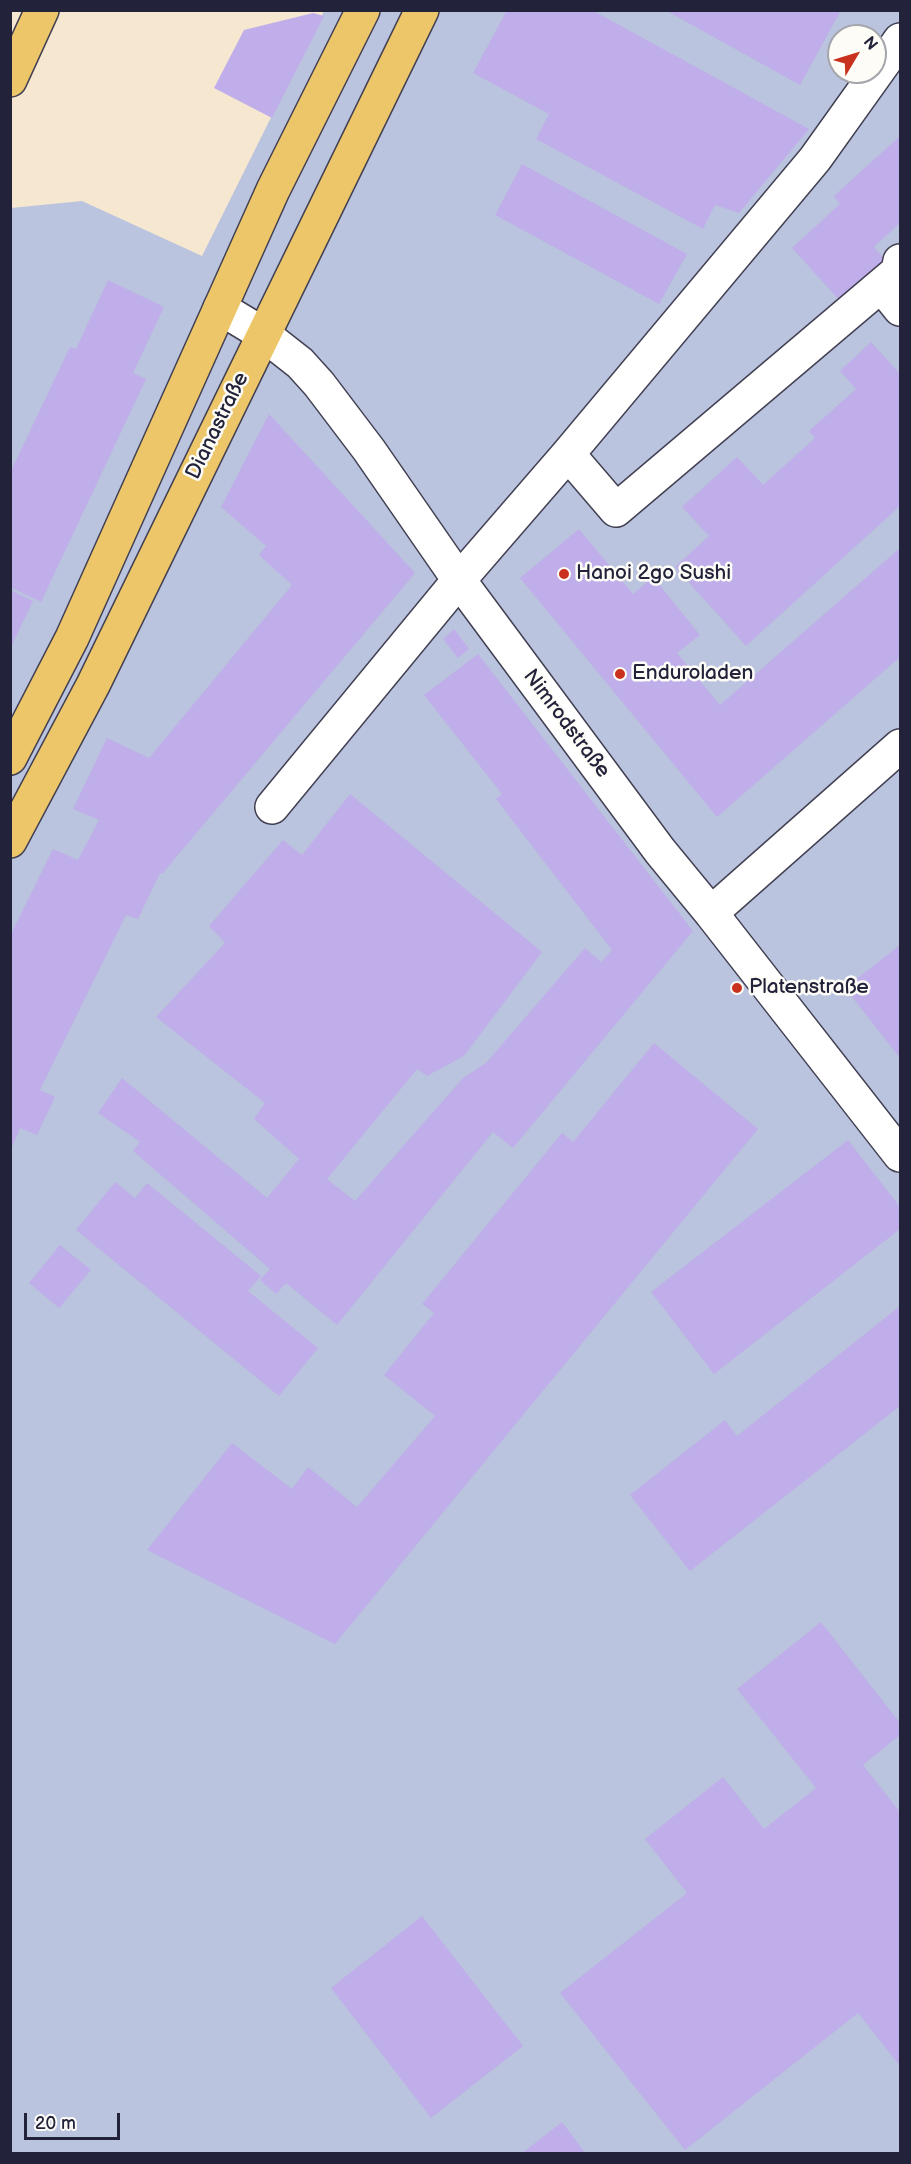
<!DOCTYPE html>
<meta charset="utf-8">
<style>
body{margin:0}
#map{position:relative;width:911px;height:2164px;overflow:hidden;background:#f6e7d1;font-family:"Balsamiq Sans",sans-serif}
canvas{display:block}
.frame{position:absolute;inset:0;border:12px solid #22223b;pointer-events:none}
.north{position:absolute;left:827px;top:24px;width:60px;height:60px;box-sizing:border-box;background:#fdfcf7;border:2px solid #a5a5ac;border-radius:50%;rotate:52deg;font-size:16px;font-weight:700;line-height:24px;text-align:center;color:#22223b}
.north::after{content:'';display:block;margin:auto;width:21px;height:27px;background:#c8321e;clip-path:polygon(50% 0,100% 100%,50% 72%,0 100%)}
.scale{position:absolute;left:24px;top:2113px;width:96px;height:27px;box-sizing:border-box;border:3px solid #22223b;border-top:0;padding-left:8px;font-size:18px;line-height:21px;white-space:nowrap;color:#22223b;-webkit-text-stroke:4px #fdfcf7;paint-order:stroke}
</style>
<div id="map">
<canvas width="911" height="2164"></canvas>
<div class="frame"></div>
<div class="north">N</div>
<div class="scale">20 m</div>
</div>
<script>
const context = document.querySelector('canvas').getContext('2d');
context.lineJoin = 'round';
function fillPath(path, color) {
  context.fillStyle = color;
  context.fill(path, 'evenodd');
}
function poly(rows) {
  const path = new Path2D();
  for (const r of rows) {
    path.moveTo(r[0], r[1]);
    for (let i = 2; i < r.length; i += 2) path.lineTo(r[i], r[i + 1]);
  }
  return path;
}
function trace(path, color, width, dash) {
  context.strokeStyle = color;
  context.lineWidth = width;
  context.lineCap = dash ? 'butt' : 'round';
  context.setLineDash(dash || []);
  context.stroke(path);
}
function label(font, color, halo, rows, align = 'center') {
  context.font = font + ' "Balsamiq Sans",sans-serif';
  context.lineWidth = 5;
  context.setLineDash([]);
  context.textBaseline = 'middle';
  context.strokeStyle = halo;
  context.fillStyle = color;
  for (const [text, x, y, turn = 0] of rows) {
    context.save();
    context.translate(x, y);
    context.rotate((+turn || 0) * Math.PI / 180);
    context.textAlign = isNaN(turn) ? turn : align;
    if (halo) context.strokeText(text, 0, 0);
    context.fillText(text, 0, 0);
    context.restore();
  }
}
const industrial = poly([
 [324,11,900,11,900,2153,11,2154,11,208,82,201,202,256],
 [839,36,875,36,875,72,839,72]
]);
const building = poly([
 [507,10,592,10,809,129,739,213,715,205,703,229,536,139,549,114,473,73],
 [665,10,841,10,800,85],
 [313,13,324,16,272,118,214,88,244,30],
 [900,136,900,223,874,247,887,262,842,303,792,248,840,204,834,196],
 [522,164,687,254,659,304,495,215],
 [108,280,164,307,133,373,146,379,41,602,10,587,10,473,70,347,76,349],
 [871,342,900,374,900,506,746,646,675,567,709,536,682,507,737,457,763,485,815,438,809,431,856,389,840,371],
 [269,414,415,573,162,874,160,873,138,919,126,915,40,1090,55,1097,37,1135,20,1128,10,1152,10,936,53,849,78,860,99,820,73,809,107,738,149,758,292,585,259,555,266,546,221,507],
 [579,529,633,594,653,577,700,635,677,653,720,705,900,548,900,657,717,817,520,578],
 [10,590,33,601,10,649],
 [454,629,469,649,458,658,443,639],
 [478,654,693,931,513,1148,493,1132,337,1325,286,1283,276,1294,260,1280,270,1269,133,1151,140,1142,98,1113,122,1078,267,1198,299,1159,254,1119,265,1103,156,1017,225,943,209,926,283,840,302,855,350,794,542,952,464,1056,427,1076,417,1069,327,1179,355,1201,463,1078,486,1063,585,948,601,962,612,950,496,799,502,794,424,695],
 [900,945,900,1058,845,988],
 [654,1043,758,1129,335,1644,147,1550,232,1443,292,1489,308,1467,357,1507,435,1416,384,1375,434,1313,422,1304,562,1133,573,1142],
 [848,1140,900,1207,900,1229,714,1374,651,1292],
 [115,1182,135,1198,147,1183,261,1276,248,1291,318,1348,279,1396,76,1230],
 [60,1245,91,1270,59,1308,29,1283],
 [900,1306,900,1406,690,1571,630,1495,725,1420,737,1436],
 [821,1622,900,1723,900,1735,863,1765,900,1812,900,2066,858,2013,685,2150,560,1993,687,1893,645,1839,723,1777,764,1829,816,1788,737,1689],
 [422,1916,523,2046,431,2118,331,1988],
 [562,2122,586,2154,521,2154]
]);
const minor = poly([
 [900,261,892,299,900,309],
 [220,308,263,334,300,363,319,384,369,450,459,580,660,851,711,913,900,1155],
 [568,454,616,510,898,271],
 [272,807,459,580,568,454,815,159,900,40],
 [711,913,900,746]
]);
const major = poly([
 [10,758,72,638,273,190,363,10],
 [10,841,93,685,422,10]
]);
const highway = poly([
 [10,80,42,10]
]);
const markers = [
 [564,574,6,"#c8321e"],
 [620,674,6,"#c8321e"],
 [737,988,6,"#c8321e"]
];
const streetNames = [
 ["Dianastraße",218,426,-64],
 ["Nimrodstraße",566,724,53]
];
const poiNames = [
 ["Hanoi 2go Sushi",576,574],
 ["Enduroladen",632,674],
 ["Platenstraße",749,988]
];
fillPath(industrial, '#bac4de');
fillPath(building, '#bfaee9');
trace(minor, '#424052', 36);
trace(major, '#424052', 36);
trace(highway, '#424052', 36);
trace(minor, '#fff', 33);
trace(major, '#ecc669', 33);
trace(highway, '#ecc669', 33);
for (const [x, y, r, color] of markers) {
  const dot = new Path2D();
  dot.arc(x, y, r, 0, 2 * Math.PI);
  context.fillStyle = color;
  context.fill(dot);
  trace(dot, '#fdfcf7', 2);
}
label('21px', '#22223b', '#fdfcf7', streetNames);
label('21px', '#22223b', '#fdfcf7', poiNames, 'left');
</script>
